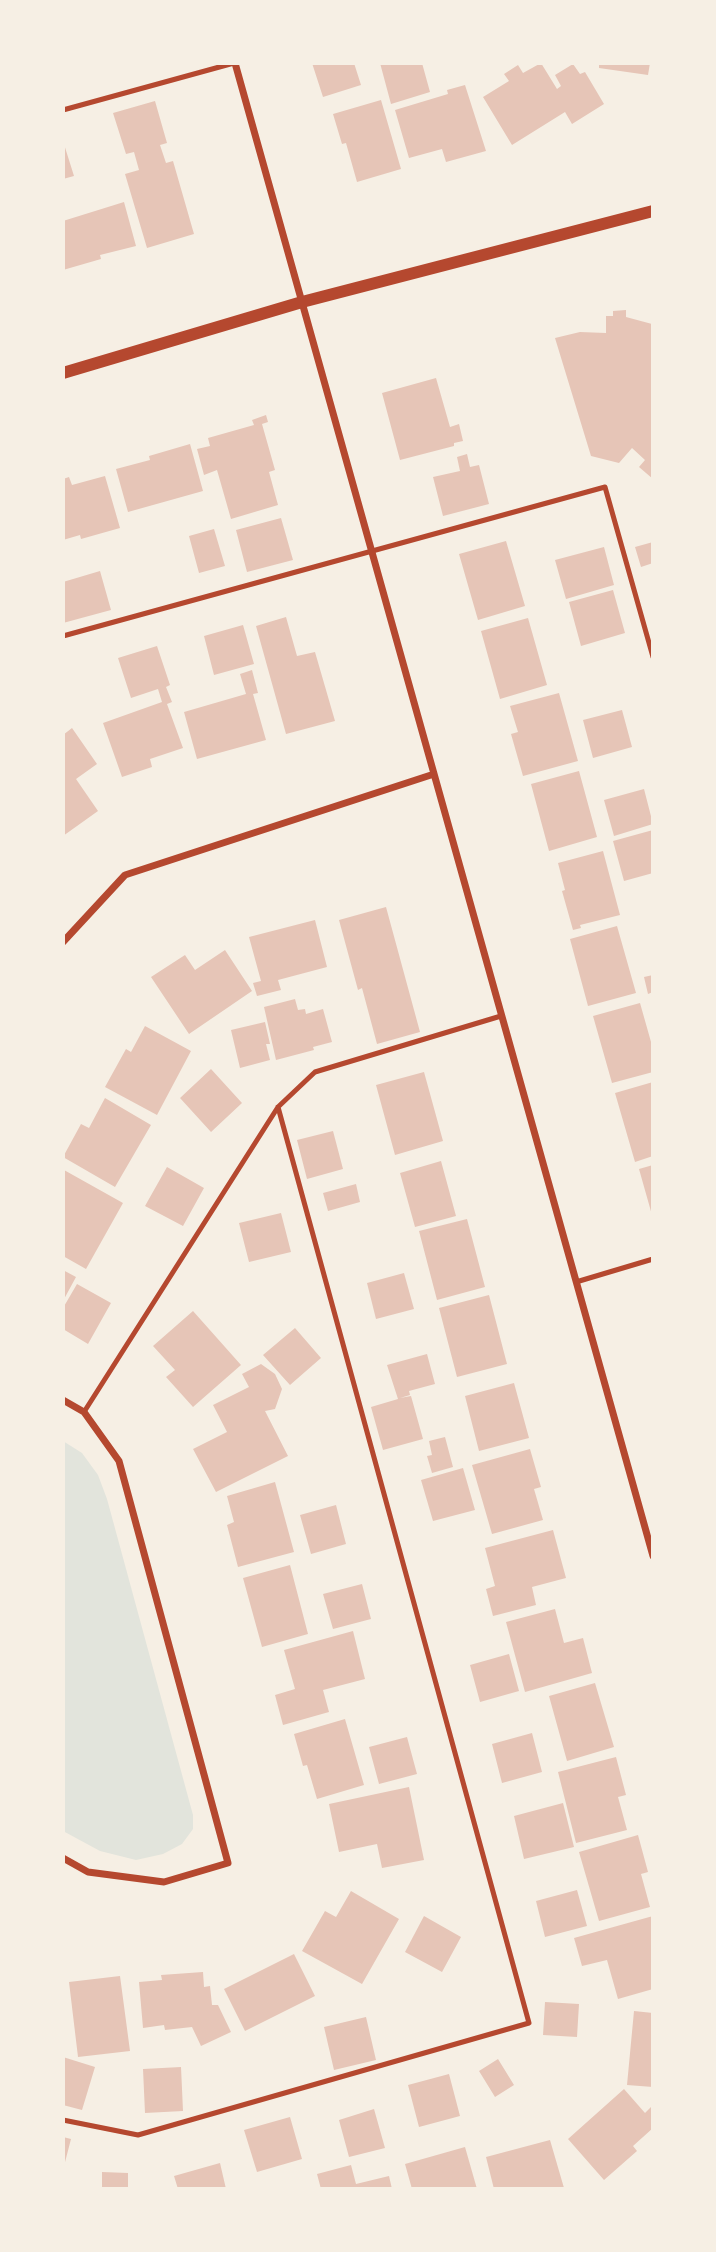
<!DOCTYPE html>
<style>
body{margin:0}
#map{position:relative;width:716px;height:2252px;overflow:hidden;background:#f6efe4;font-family:"Times New Roman",serif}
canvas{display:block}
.frame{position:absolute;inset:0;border:65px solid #f6efe4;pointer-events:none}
</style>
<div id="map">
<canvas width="716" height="2252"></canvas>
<div class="frame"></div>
</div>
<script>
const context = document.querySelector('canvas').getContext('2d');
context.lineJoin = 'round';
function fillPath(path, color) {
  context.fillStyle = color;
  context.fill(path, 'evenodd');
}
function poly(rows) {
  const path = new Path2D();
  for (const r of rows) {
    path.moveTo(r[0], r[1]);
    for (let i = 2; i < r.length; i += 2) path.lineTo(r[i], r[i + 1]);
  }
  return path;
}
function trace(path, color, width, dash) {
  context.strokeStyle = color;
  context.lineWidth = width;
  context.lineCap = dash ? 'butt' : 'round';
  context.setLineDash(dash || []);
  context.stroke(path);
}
const green = poly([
 [63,1441,82,1453,98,1475,107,1499,193,1815,193,1829,182,1844,163,1854,136,1860,100,1851,63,1831]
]);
const building = poly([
 [312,63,354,63,361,85,323,97],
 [380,63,422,63,430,92,391,104],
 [541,63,557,89,561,86,555,75,573,64,580,74,585,72,604,104,572,124,565,112,512,145,483,97,509,81,504,74,518,65,523,73],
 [599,63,650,63,648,75,599,68],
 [465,85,486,151,446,162,442,149,409,158,395,110,448,94,447,90],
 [381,100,401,169,357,182,346,143,342,144,333,114],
 [155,101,167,143,160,145,166,163,173,161,194,234,147,248,125,174,139,170,134,152,126,154,113,113],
 [63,141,74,176,63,179],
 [124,202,136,246,100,255,101,259,63,270,63,221],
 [626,310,626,317,652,324,653,479,639,467,645,460,632,448,619,463,591,456,555,338,580,332,606,333,606,316,613,316,613,311],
 [436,378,450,427,459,424,463,441,454,443,454,446,400,460,382,393],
 [266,415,268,422,262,424,275,470,269,472,278,505,231,519,217,470,204,475,197,449,210,446,208,438,254,425,252,420],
 [190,444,203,491,128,512,116,469,150,460,149,456],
 [467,454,470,467,479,465,489,504,443,516,433,477,460,471,457,457],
 [105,476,120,528,81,539,80,535,63,540,63,479,69,477,72,485],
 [281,518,293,560,247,572,236,530],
 [214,529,225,566,199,573,189,536],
 [506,541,525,606,478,620,459,554],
 [653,542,653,563,641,567,635,547],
 [604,547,614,585,566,599,555,560],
 [100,571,111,610,63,623,63,582],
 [613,590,625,633,581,646,569,602],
 [286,617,297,656,315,652,335,721,286,734,256,626],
 [528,618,547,685,500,699,481,631],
 [243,625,254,664,214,675,204,636],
 [157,646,170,685,166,687,172,702,167,704,183,748,150,759,152,767,122,777,103,723,162,702,158,689,131,698,118,658],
 [252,670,258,693,253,694,266,740,197,759,184,712,246,694,240,674],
 [559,693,578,761,523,776,511,734,518,732,510,706],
 [622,710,632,747,593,758,583,720],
 [72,728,97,764,76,779,98,811,63,836,63,735],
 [579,771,597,837,549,851,531,784],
 [644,789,653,824,614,836,604,800],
 [653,830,653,873,624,881,613,841],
 [603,851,620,915,580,925,581,928,573,930,562,891,565,890,558,863],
 [386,907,420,1032,377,1044,362,988,358,990,339,920],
 [315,920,327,967,278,980,281,990,257,996,253,983,261,981,249,937],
 [617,926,636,993,588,1006,570,939],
 [225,950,252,991,189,1034,151,977,185,955,195,970],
 [653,975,653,992,648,994,644,977],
 [295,999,298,1010,305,1009,306,1014,323,1009,332,1042,313,1047,314,1050,276,1060,264,1007],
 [640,1003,653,1049,653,1072,612,1083,593,1016],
 [265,1022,270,1044,266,1044,270,1060,240,1068,231,1030],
 [145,1026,191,1051,157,1115,105,1087,126,1049,131,1052],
 [211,1069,242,1103,211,1132,180,1098],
 [424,1072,443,1141,395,1155,376,1085],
 [653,1082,653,1156,635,1162,615,1093],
 [105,1098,151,1125,115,1187,63,1157,81,1124,89,1128],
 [333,1131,343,1169,307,1179,297,1140],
 [441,1161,456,1216,415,1227,400,1173],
 [653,1165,653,1215,652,1215,639,1169],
 [167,1167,204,1188,183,1226,145,1206],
 [64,1170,123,1203,86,1269,63,1256],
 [356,1184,360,1202,328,1211,323,1193],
 [281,1213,291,1252,249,1262,239,1223],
 [467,1219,485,1287,437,1300,419,1231],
 [63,1270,76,1277,63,1301],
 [404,1273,414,1309,376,1319,367,1283],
 [77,1284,111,1303,88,1344,63,1329,63,1308],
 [489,1295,507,1364,457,1377,439,1308],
 [193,1311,241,1365,193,1407,166,1377,175,1370,153,1346],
 [295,1328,321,1358,290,1385,263,1355],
 [427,1354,435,1384,409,1391,410,1395,400,1398,411,1396,423,1439,383,1450,371,1407,398,1399,387,1365],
 [261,1364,275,1374,282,1389,275,1409,265,1411,288,1456,216,1492,193,1449,227,1432,213,1405,249,1387,242,1374],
 [514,1383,529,1438,479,1451,465,1396],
 [445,1437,453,1467,432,1473,427,1456,432,1455,429,1441],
 [530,1449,541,1487,534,1489,543,1520,492,1534,472,1465],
 [463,1468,475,1510,433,1521,421,1480],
 [275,1482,294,1552,238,1567,227,1525,234,1522,227,1496],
 [336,1505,346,1544,311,1554,300,1515],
 [553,1530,566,1578,532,1587,536,1605,493,1616,486,1589,495,1586,485,1548],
 [290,1565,308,1634,262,1647,243,1578],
 [362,1584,371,1619,333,1629,323,1594],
 [555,1609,564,1643,583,1638,592,1673,525,1692,506,1622],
 [353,1631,365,1679,323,1690,329,1712,283,1725,275,1695,295,1689,284,1650],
 [509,1654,519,1691,480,1702,470,1665],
 [595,1683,614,1747,567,1761,549,1696],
 [345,1719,364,1785,317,1799,307,1765,303,1766,294,1734],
 [532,1733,542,1772,502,1783,492,1744],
 [407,1737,417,1774,379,1784,369,1747],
 [616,1757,626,1795,618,1797,627,1830,576,1843,558,1772],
 [409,1787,424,1860,382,1868,377,1844,339,1852,329,1804],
 [563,1803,574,1847,524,1859,514,1816],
 [638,1835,648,1872,641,1874,650,1907,599,1921,579,1852],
 [577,1890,587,1926,545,1937,536,1901],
 [351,1891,399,1919,362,1984,302,1951,325,1911,336,1917],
 [424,1916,461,1937,442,1972,405,1952],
 [653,1916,653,1989,618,1999,607,1960,582,1966,574,1938],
 [294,1954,315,1996,245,2031,224,1989],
 [203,1972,204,1987,210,1986,212,2005,218,2005,231,2032,201,2046,192,2027,165,2030,164,2025,143,2028,139,1982,162,1980,161,1975],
 [120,1976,130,2051,78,2057,69,1982],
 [545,2002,579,2004,577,2037,543,2035],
 [634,2011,653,2013,653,2087,627,2085],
 [366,2017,376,2060,334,2070,324,2027],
 [63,2057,95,2067,82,2110,63,2105],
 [498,2059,514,2085,495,2097,479,2071],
 [181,2067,183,2111,145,2113,143,2069],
 [449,2074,460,2116,419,2127,408,2085],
 [624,2089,645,2113,653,2105,653,2128,633,2146,637,2151,604,2180,568,2139],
 [374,2109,385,2148,349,2157,339,2120],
 [290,2117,302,2159,257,2172,244,2130],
 [63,2137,71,2139,64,2166,63,2165],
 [550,2140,564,2188,494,2189,486,2157],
 [465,2147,477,2189,412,2189,405,2164],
 [220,2163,226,2189,178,2189,174,2176],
 [351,2165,356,2184,389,2176,392,2189,321,2189,317,2174],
 [102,2172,128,2173,128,2189,102,2189]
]);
const service = poly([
 [63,110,234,63],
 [63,636,605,487,653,657],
 [576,1282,653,1259],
 [84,1412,278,1107,315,1072,501,1016],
 [63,2120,138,2135,529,2023,278,1107]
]);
const minor = poly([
 [235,63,653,1556],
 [63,942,125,875,434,774],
 [63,1400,84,1412,119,1461,228,1863,164,1882,88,1872,63,1858]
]);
const tertiary = poly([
 [63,373,302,302,653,211]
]);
fillPath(green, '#e2e4dc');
fillPath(building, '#e6c5b7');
trace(service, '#b5482f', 5);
trace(minor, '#b5482f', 7);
trace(tertiary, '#b5482f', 12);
</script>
